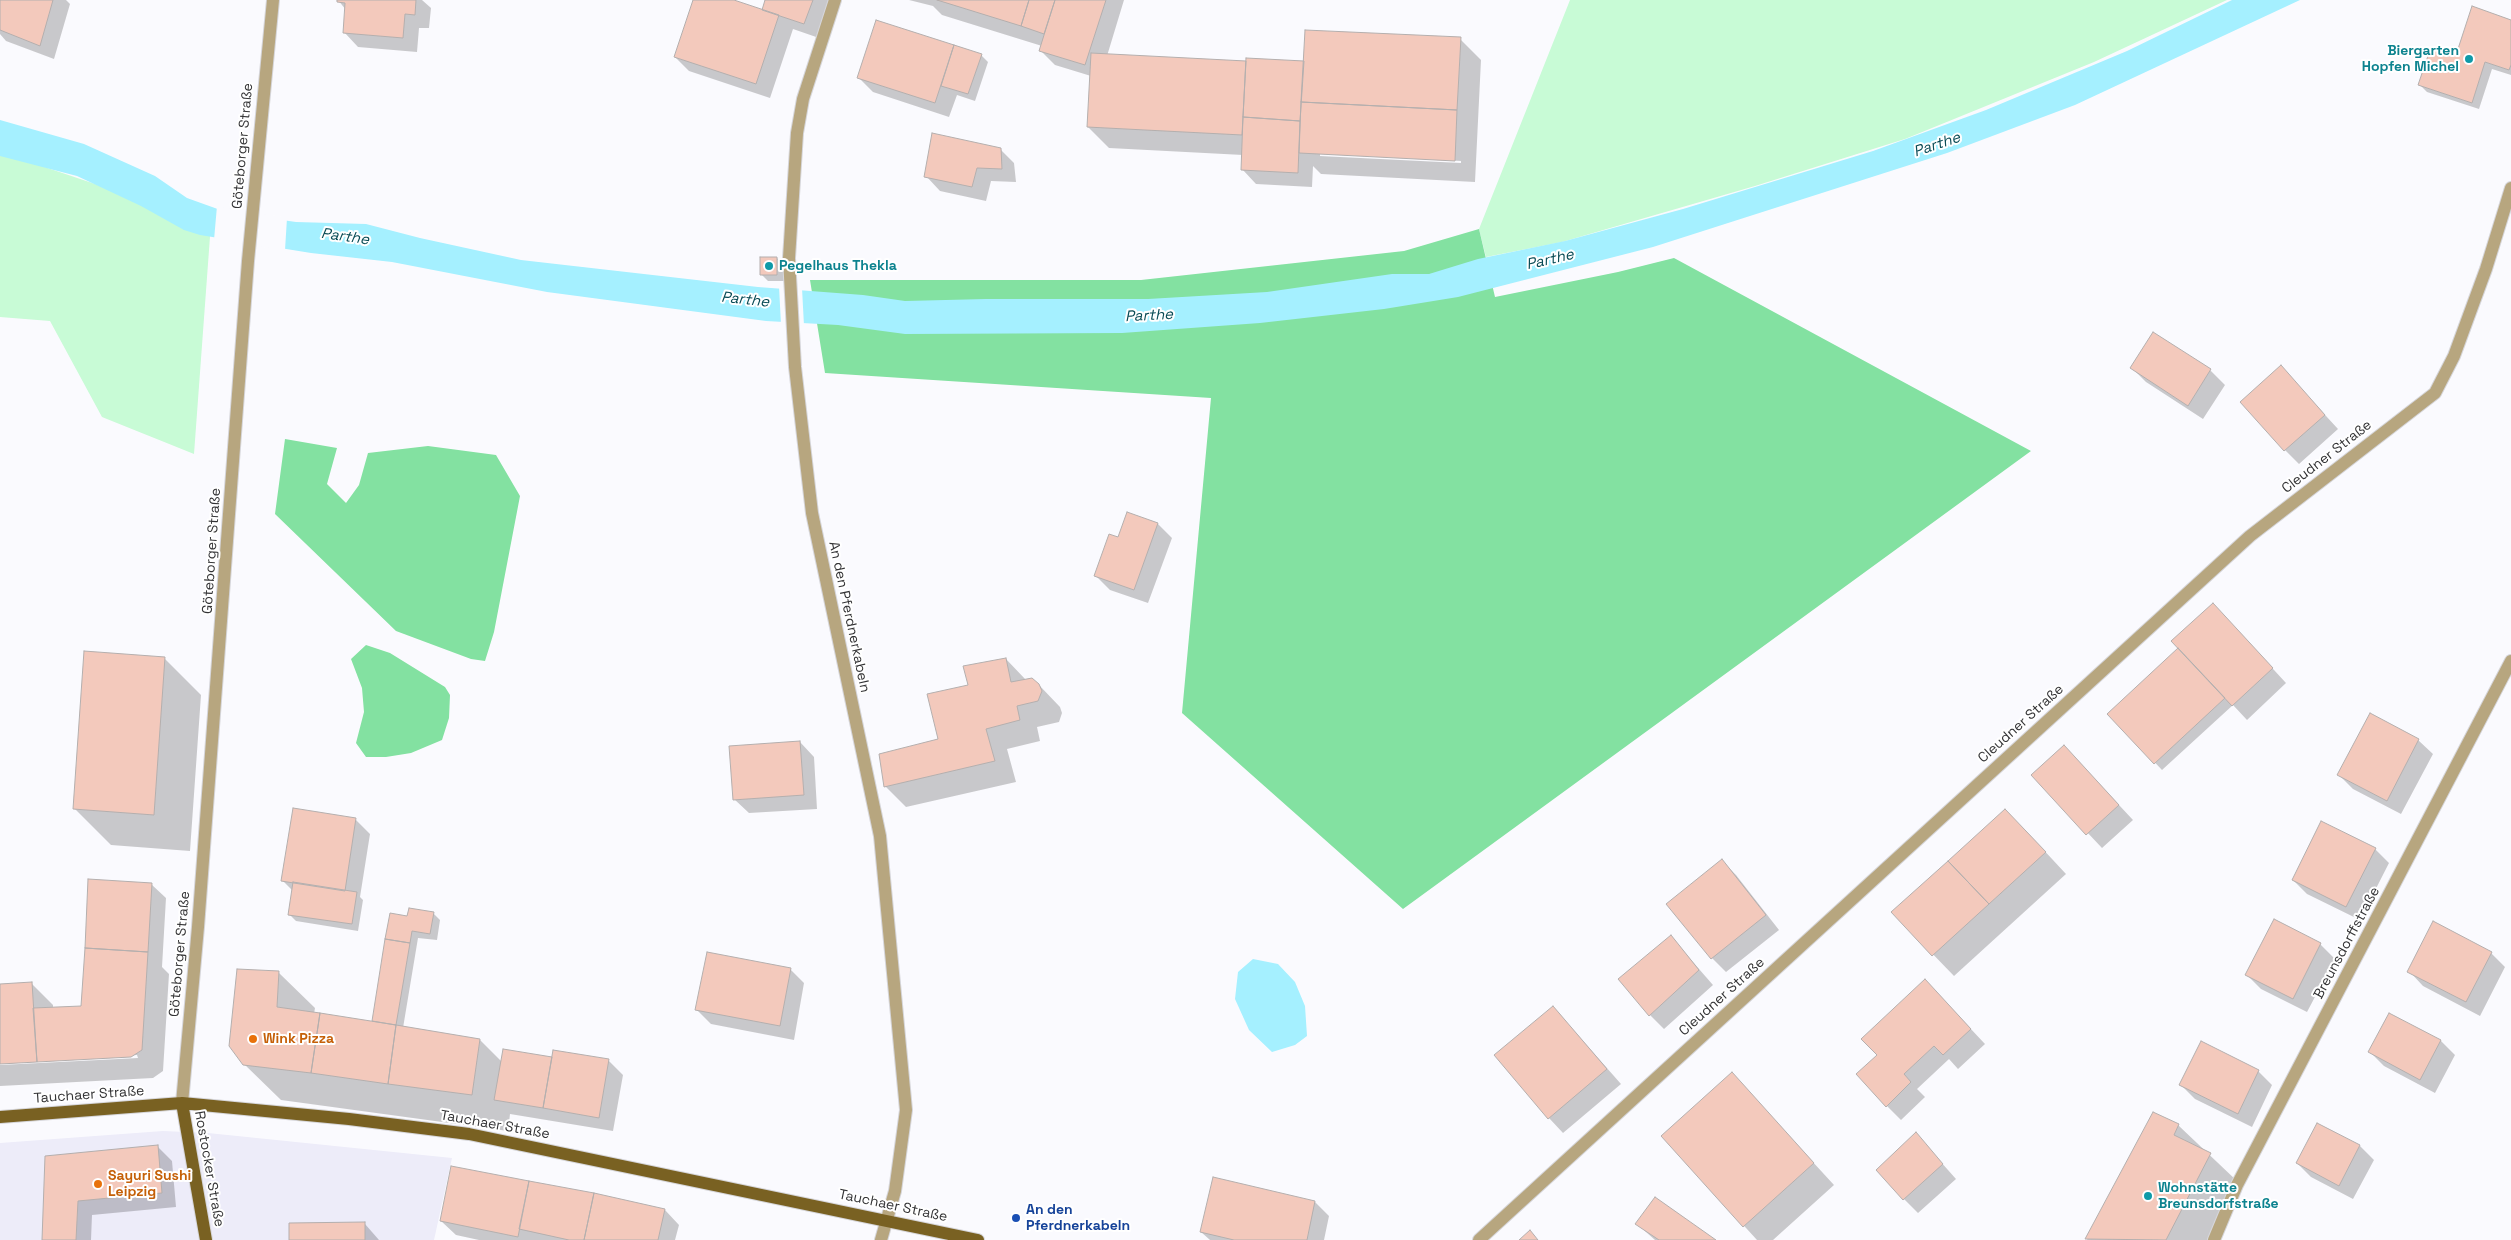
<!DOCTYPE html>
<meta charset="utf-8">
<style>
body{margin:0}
canvas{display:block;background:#fafafe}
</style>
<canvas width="2511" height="1240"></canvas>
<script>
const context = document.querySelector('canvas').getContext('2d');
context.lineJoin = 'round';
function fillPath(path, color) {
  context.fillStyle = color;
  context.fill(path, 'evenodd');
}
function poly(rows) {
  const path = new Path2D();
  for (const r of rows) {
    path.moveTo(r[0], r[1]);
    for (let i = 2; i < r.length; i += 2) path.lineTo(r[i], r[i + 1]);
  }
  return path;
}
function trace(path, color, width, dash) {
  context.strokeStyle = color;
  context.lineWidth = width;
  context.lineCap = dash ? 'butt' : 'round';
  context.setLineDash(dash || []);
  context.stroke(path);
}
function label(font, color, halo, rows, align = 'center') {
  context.font = font + ' "Space Grotesk",sans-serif';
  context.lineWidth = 4;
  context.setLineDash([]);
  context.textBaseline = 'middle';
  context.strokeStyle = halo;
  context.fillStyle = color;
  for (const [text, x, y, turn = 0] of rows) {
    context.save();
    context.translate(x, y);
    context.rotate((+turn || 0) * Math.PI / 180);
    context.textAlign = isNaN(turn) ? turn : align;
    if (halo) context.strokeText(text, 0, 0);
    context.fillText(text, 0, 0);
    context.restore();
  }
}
const built = poly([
 [163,1131,208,1133,452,1158,434,1240,0,1240,0,1143]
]);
const green = poly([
 [1570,0,2227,0,2094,62,1905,139,1755,186,1562,242,1486,257,1479,229],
 [0,152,211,223,194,454,102,417,50,321,0,317]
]);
const forest = poly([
 [1479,229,1495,297,1618,272,1674,258,2031,451,1403,909,1182,713,1211,398,825,373,810,280,1141,280,1404,251],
 [285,439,337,448,327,484,346,503,359,485,368,453,428,446,496,455,520,496,494,632,485,661,471,659,396,631,275,514],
 [366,645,390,653,445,687,450,695,449,718,442,740,411,753,386,757,366,757,356,743,364,712,362,688,351,659]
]);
const water = poly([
 [2232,0,2300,0,2075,105,1947,153,1653,247,1458,297,1384,309,1260,323,1122,333,905,334,838,325,766,321,547,292,392,262,311,253,200,235,184,230,141,206,77,176,0,156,0,120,84,144,155,176,187,198,226,212,296,222,366,224,420,238,521,260,758,287,863,295,905,301,986,299,1148,299,1267,292,1392,274,1429,274,1478,259,1565,241,1683,209,1873,151,1986,110,2127,51],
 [1253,959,1278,964,1295,982,1305,1006,1307,1036,1295,1045,1272,1052,1249,1030,1235,999,1238,972]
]);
const pier = poly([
 [217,206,287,218,285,250,214,240],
 [779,286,802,288,804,326,781,325]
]);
const shadow = poly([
 [0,0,66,0,70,4,54,59,6,41,0,34],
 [338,0,422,0,431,8,429,28,419,28,417,52,358,47,344,32,346,10],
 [694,0,730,0,763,11,767,0,831,0,819,38,793,29,770,98,689,71,675,57],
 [909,0,1124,0,1107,56,1247,63,1305,62,1460,39,1481,60,1475,182,1321,174,1313,166,1312,187,1256,184,1242,169,1243,155,1109,148,1088,127,1091,76,1055,65,1040,50,1042,46,942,15,933,6],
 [1320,153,1461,161,1461,163,1320,156],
 [877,21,981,55,988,62,975,101,957,95,949,117,873,92,859,78],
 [2511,21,2511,75,2492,69,2479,109,2427,92,2420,85,2457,56],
 [1000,149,1014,163,1016,182,991,181,986,201,940,191,926,176],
 [777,258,784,265,784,281,768,281,761,274],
 [2154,334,2210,370,2225,385,2203,419,2146,382,2132,368],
 [2281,367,2338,429,2299,464,2285,450],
 [1128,514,1158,524,1172,538,1148,603,1110,590,1095,575,1119,539],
 [2227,619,2286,683,2247,720,2233,705,2162,770,2109,714],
 [164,658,201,695,190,851,111,845,75,809],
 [1006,659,1026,680,1039,685,1060,707,1062,713,1059,722,1037,727,1040,741,1007,749,1016,782,906,807,885,786,939,740,970,686],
 [2418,740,2433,754,2401,814,2353,789,2339,775],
 [800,742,814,757,817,809,749,813,734,799],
 [2078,761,2133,820,2102,848,2033,775],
 [356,820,370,834,360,897,363,900,358,931,296,921,289,914,293,891,282,880],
 [2026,831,2066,874,1954,976,1893,913],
 [2375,849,2389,863,2360,920,2307,894,2293,880],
 [1722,861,1736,875,1779,930,1726,972,1712,958],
 [151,884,166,898,162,967,169,974,163,1071,153,1078,0,1086,0,1065,138,1058,137,1055,0,1063,0,986,32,984,53,1005,53,1009,82,1007],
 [433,913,440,920,437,940,418,938,403,1028,480,1040,502,1062,553,1059,608,1060,623,1075,613,1131,510,1114,508,1131,281,1100,244,1064,278,972,315,1008,314,1014,376,1024,373,1021,408,918],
 [2274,920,2320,944,2335,959,2307,1012,2261,989,2247,975],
 [1671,937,1713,985,1664,1029,1650,1015],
 [2491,953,2505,967,2480,1016,2423,986,2409,971],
 [790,969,804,983,794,1040,711,1024,697,1010],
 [1939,995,1985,1044,1958,1069,1949,1059,1917,1089,1925,1097,1901,1120,1887,1106],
 [1553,1007,1621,1084,1563,1133,1549,1118],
 [2389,1014,2441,1041,2455,1055,2435,1093,2384,1066,2370,1052],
 [2258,1071,2272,1085,2252,1127,2195,1099,2181,1085],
 [1732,1074,1834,1185,1773,1240,1757,1240,1662,1136],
 [2154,1113,2178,1125,2237,1181,2207,1240,2087,1240],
 [1916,1134,1956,1179,1918,1213,1904,1199],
 [157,1146,172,1161,176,1207,92,1215,91,1240,44,1240,46,1157],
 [2360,1146,2374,1160,2353,1199,2311,1177,2297,1163],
 [1315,1202,1329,1216,1324,1240,1210,1240,1201,1232],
 [665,1210,679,1225,675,1240,479,1240,456,1235,441,1221],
 [365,1224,379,1240,290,1240],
 [1637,1224,1714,1240,1655,1240]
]);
const building = poly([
 [0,0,53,0,40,46,0,30,0,0],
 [337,0,416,0,415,15,405,14,403,38,343,33,345,3,337,2,337,0],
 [693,0,734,0,779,15,756,84,674,57,693,0],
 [765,0,813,0,804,24,762,10,765,0],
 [937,0,1029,0,1021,26,937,0],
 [1029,0,1055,0,1044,34,1021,26,1029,0],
 [1055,0,1106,0,1085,65,1039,51,1055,0],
 [2472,6,2511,20,2511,65,2509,70,2485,62,2472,103,2418,85,2431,47,2456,55,2472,6],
 [876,20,954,45,935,103,857,78,876,20],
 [1305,30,1461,37,1457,110,1301,102,1305,30],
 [954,45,982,54,968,94,941,86,954,45],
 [1091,53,1246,61,1242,135,1087,127,1091,53],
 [1246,58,1304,61,1300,121,1243,117,1246,58],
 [1301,102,1457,110,1455,161,1299,153,1301,102],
 [1243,117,1300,121,1298,173,1241,170,1243,117],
 [932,133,1001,148,1002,169,977,168,972,187,924,177,932,133],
 [760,257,777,257,777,275,760,275,760,257],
 [2153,332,2211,369,2188,406,2130,368,2153,332],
 [2281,365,2325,415,2284,451,2240,402,2281,365],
 [1127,512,1158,523,1134,590,1094,576,1109,534,1118,537,1127,512],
 [2213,603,2273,668,2232,706,2171,641,2213,603],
 [2178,648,2225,698,2154,764,2107,714,2178,648],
 [84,651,165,657,154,815,73,809,84,651],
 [1006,658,1011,682,1032,678,1039,684,1042,691,1038,701,1017,706,1020,720,986,729,995,761,884,787,879,754,938,739,927,694,968,685,963,666,1006,658],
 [2370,713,2419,739,2387,801,2337,775,2370,713],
 [800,741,804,795,733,800,729,746,800,741],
 [2064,745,2119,805,2086,835,2031,775,2064,745],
 [293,808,356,818,345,891,281,881,293,808],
 [2005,809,2046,852,1989,904,1948,861,2005,809],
 [2321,821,2376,848,2346,907,2292,880,2321,821],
 [1722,859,1766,915,1711,959,1666,904,1722,859],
 [1948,861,1989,904,1932,956,1891,912,1948,861],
 [88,879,152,883,148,952,85,948,88,879],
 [293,882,357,892,352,924,288,915,293,882],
 [409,908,434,912,430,934,412,931,410,943,385,939,390,913,407,916,409,908],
 [2274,919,2321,943,2293,999,2245,975,2274,919],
 [2433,921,2492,952,2466,1002,2407,972,2433,921],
 [1671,935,1699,970,1649,1016,1618,979,1671,935],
 [385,939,410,943,396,1025,372,1021,385,939],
 [85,948,148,952,142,1050,131,1057,37,1062,33,1008,81,1006,85,948],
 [707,952,791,968,780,1026,695,1010,707,952],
 [237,969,279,971,277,1007,320,1013,311,1073,243,1065,229,1046,237,969],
 [1925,979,1971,1029,1943,1055,1934,1046,1904,1074,1911,1082,1886,1107,1856,1074,1877,1055,1861,1039,1925,979],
 [32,982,37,1062,0,1064,0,984,32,982],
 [1553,1006,1607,1069,1548,1119,1494,1055,1553,1006],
 [320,1013,396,1025,388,1084,311,1073,320,1013],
 [2389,1013,2441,1040,2420,1080,2368,1052,2389,1013],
 [396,1025,480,1039,472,1095,388,1084,396,1025],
 [2201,1041,2259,1070,2238,1114,2179,1085,2201,1041],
 [503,1049,552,1057,543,1108,494,1100,503,1049],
 [553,1050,609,1059,599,1118,543,1108,553,1050],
 [1732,1072,1814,1163,1743,1227,1661,1136,1732,1072],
 [2153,1112,2179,1124,2174,1135,2211,1153,2166,1240,2085,1239,2153,1112],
 [2317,1123,2360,1145,2339,1186,2296,1163,2317,1123],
 [1916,1132,1943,1164,1903,1200,1876,1170,1916,1132],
 [158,1145,162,1193,78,1201,76,1240,42,1240,45,1156,158,1145],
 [451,1166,529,1181,518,1237,440,1221,451,1166],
 [1213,1177,1315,1201,1307,1240,1234,1240,1200,1232,1213,1177],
 [529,1181,594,1193,584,1240,569,1240,519,1229,529,1181],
 [594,1193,665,1209,658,1240,584,1240,594,1193],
 [1655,1197,1716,1240,1659,1240,1635,1224,1655,1197],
 [365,1222,365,1240,289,1240,289,1223,365,1222],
 [1530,1230,1538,1240,1519,1240,1530,1230]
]);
const minor = poly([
 [835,0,803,99,797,133,789,258,795,367,812,513,880,836,906,1110,895,1191,881,1240],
 [182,1103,198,927,248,261,273,0],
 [1479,1240,2250,536,2435,393,2454,356,2486,269,2511,188],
 [2214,1240,2237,1185,2511,661]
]);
const major = poly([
 [182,1103,206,1240],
 [0,1117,182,1103,349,1119,469,1134,978,1240]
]);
const markers = [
 [2469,59,5,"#0f9aa8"],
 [769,266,5,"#0f9aa8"],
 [253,1039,5,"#e8710a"],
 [98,1184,5,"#e8710a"],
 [2148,1196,5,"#0f9aa8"],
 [1016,1218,5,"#1a4fb4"]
];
const cultureNames = [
 ["Biergarten",2459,51,"right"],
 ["Hopfen Michel",2459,67,"right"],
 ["Pegelhaus Thekla",779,266],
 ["Wohnstätte",2158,1188],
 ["Breunsdorfstraße",2158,1204]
];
const streetNames = [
 ["Göteborger Straße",243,146,-85],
 ["Cleudner Straße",2327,457,-38],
 ["Göteborger Straße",212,551,-86],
 ["An den Pferdnerkabeln",849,617,78],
 ["Cleudner Straße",2021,724,-42],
 ["Breunsdorffstraße",2347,943,-62],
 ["Göteborger Straße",180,954,-85],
 ["Cleudner Straße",1722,997,-42],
 ["Tauchaer Straße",89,1095,-4],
 ["Tauchaer Straße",495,1125,10],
 ["Rostocker Straße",209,1169,80],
 ["Tauchaer Straße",893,1206,12]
];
const foodNames = [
 ["Wink Pizza",263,1039],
 ["Sayuri Sushi",108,1176],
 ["Leipzig",108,1192]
];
const transitNames = [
 ["An den",1026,1210],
 ["Pferdnerkabeln",1026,1226]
];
const waterNames = [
 ["Parthe",1937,145,-19],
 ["Parthe",345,237,8],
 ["Parthe",1550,260,-13],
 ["Parthe",745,300,6],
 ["Parthe",1149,316,-3]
];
fillPath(built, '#edecf9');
fillPath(green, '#c8fbd6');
fillPath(forest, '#83e1a1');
fillPath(water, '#a5f0ff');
fillPath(pier, '#fafafe');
fillPath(shadow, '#0003');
fillPath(building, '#f3c9bc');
trace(building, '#b4afae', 1);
trace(minor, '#d6d6da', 14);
trace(major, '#d6d6da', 14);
trace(minor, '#b7a67f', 12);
trace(major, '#796122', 12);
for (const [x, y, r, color] of markers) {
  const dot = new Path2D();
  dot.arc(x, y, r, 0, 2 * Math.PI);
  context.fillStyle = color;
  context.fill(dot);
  trace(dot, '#fff', 2);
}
label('bold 14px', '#0d838f', '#fff', cultureNames, 'left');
label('14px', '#333335', '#fff', streetNames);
label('bold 14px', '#c56008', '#fff', foodNames, 'left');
label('bold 14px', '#164399', '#fff', transitNames, 'left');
label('italic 15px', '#084b55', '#fff', waterNames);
</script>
